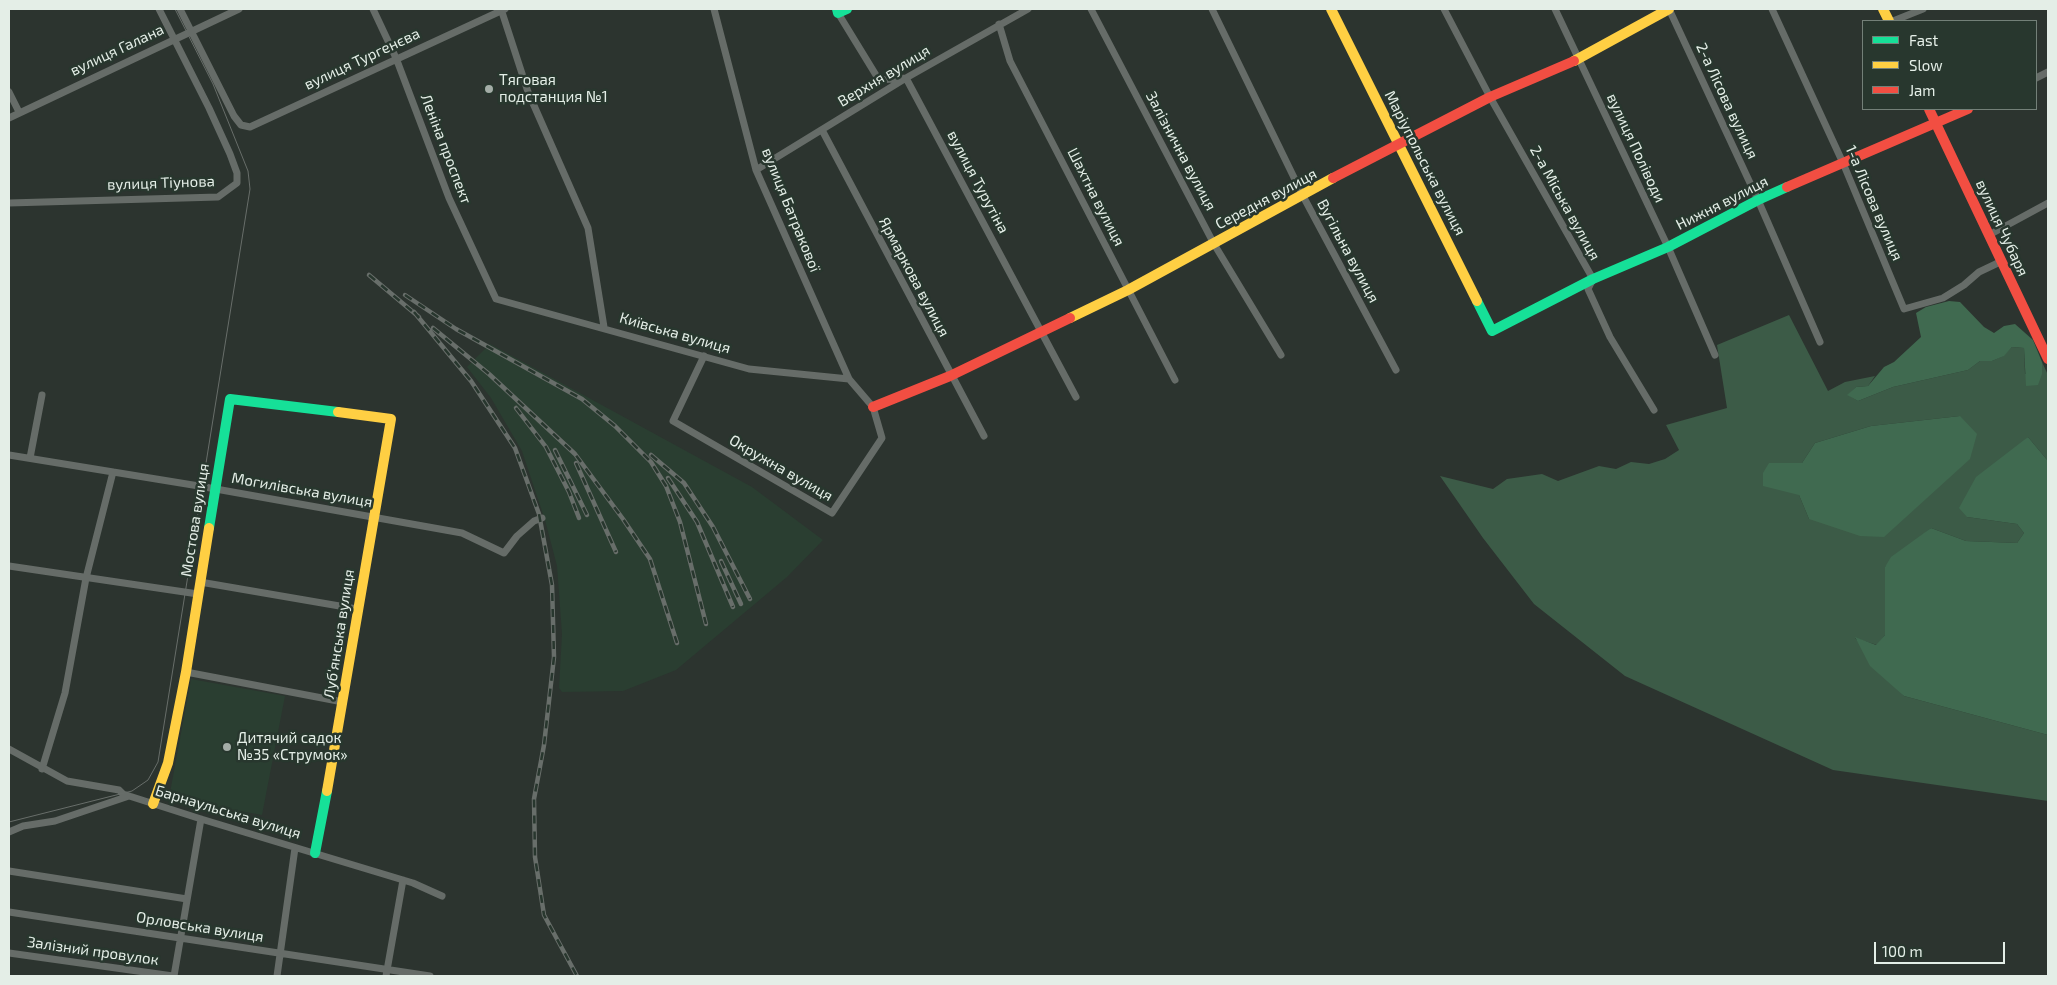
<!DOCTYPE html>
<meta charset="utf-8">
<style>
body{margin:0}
#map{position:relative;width:2057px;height:985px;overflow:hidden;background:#2c342f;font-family:"Exo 2",sans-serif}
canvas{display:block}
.frame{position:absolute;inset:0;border:10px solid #e4eee7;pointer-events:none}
.legend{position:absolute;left:1862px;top:20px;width:175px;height:90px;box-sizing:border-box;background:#28372e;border:1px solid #738078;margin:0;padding:6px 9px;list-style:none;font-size:15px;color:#e4eee7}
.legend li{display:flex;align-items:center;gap:10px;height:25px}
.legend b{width:25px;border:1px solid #738078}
.scale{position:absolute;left:1874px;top:942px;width:131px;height:22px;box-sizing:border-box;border:2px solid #e4eee7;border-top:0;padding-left:6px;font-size:15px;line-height:18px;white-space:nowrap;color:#e4eee7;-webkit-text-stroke:4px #28372e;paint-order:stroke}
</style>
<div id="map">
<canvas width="2057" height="985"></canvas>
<div class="frame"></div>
<ul class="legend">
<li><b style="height:6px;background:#16e098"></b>Fast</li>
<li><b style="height:6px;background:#ffcf43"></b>Slow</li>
<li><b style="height:6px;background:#f24e42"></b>Jam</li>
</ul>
<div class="scale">100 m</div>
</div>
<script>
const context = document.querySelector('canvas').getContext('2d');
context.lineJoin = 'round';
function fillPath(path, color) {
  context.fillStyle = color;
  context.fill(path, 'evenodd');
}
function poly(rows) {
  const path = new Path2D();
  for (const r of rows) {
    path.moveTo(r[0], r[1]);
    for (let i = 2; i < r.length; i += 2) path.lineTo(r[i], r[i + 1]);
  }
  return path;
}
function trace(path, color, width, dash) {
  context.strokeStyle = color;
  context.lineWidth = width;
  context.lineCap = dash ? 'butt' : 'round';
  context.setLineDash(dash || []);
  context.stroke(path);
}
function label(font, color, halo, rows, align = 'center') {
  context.font = font + ' "Exo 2",sans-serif';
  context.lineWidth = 5;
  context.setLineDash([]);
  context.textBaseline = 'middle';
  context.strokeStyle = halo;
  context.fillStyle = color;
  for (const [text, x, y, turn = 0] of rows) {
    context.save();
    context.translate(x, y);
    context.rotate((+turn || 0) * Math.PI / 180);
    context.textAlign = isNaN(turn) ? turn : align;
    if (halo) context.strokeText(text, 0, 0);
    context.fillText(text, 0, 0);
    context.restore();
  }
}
const built = poly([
 [490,344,752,487,823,540,787,577,676,670,623,691,562,692,559,688,562,634,557,566,545,520,522,451,491,398,467,367],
 [191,679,285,696,262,815,169,798]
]);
const green = poly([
 [1789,315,1828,391,1845,382,1875,376,1868,386,1856,387,1848,395,1858,401,1893,387,1968,370,1980,361,1992,361,2003,356,2012,347,2024,348,2025,374,2042,374,2042,362,2048,375,2048,461,2028,437,1967,517,2017,524,2024,533,2017,543,1966,541,1931,528,1885,567,1885,635,1877,645,1855,638,1904,696,2048,735,2048,801,1833,770,1625,676,1534,604,1483,538,1440,476,1493,489,1507,479,1542,474,1558,481,1599,466,1616,469,1631,462,1649,464,1665,459,1679,450,1666,425,1727,408,1717,345],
 [1960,416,1809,519,1799,495,1802,463,1815,443,1871,426]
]);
const forest = poly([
 [1949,301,1960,302,1984,327,1994,333,2004,326,2015,324,2033,340,2042,362,2042,374,2038,385,2026,386,2024,348,2012,347,2004,356,1992,361,1980,361,1968,370,1893,387,1858,401,1847,395,1856,387,1868,386,1884,367,1894,362,1921,337,1916,313,1926,307],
 [1960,416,1977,434,1970,459,1884,537,1860,536,1809,519,1799,495,1763,486,1763,473,1769,463,1802,463,1815,443,1871,426],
 [2028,437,2048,461,2048,735,1904,696,1870,666,1855,637,1876,645,1885,635,1885,567,1891,557,1931,528,1966,541,2017,543,2024,533,2017,524,1967,517,1959,508,1976,477]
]);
const street = poly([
 [180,9,234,116,241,125,250,127,505,9],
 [373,9,396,58,449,198,496,299,749,369,849,379],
 [501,9,528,92,588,228,604,327],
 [1091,9,1214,244,1281,355],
 [1212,9,1303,196,1396,370],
 [1444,9,1490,97,1593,279,1588,289,1610,337,1654,410],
 [1555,9,1668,247,1715,355],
 [1669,9,1758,200,1820,342],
 [1772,9,1843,163,1904,309,1943,298,1964,285,1979,272,2000,262],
 [838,13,879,80,906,78,1076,397],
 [1893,21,1923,9],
 [999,24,1010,61,1175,380],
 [2036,78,2048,72],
 [9,92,19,112],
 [9,118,239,9],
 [822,130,984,436],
 [756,170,906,78,1028,9],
 [9,203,218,197,237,183,237,173,230,154,209,108,159,9],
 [1989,235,2048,203],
 [704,356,673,421,832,513,882,438,873,407,849,379,756,170,714,9],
 [9,455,199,486,462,533,504,553,517,536,534,521,542,518],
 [30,458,42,395],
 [9,566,198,594],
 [200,582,357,609],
 [186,672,343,702],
 [9,749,67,781,119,790,123,794,201,819,413,883,442,896],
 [42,769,65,693,86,578,113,472],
 [9,832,23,826,55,821,129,796],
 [9,871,187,899],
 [9,912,430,976],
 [9,953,173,976],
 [174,976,201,819],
 [277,976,295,848],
 [386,976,403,880]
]);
const fast = poly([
 [837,9,838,13,847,9],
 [1477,301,1492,331,1593,279,1668,247,1758,200,1787,187],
 [209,528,230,399,338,412],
 [315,853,327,791]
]);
const slow = poly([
 [1331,9,1477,301],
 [1883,9,1889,21],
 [1574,61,1669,9],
 [1070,318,1128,290,1333,178],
 [327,791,391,419,338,412],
 [153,804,168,763,186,672,209,528]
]);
const jam = poly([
 [1929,109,2048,359],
 [1333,178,1490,97,1574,61],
 [1787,187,1968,109],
 [873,407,950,376,1070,318]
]);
const tram = poly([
 [9,822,132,791,148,780,158,762,250,189,248,171,213,84,175,9]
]);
const rail = poly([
 [369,275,419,317],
 [405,295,456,329,582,399,615,426,651,462,666,486,680,522,706,624],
 [414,312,471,381,515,448,539,514,552,585,554,657,544,745,534,799,535,857,544,915,577,976],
 [433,328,489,374,575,454,623,519,650,559,677,643],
 [516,408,546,447,569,492,579,518],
 [555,450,587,515],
 [651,455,684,483,713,527,750,599],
 [576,463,616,552],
 [668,478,697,522,733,607],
 [721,561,741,604]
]);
const markers = [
 [489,89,5,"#a4ada7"],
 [227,747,5,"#a4ada7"]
];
const streetNames = [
 ["вулиця Галана",117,50,-25],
 ["вулиця Тургенєва",362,59,-25],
 ["Верхня вулиця",884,76,-31],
 ["2-а Лісова вулиця",1727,101,65],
 ["вулиця Поліводи",1636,148,65],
 ["Леніна проспект",446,149,69],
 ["Залізнична вулиця",1181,151,62],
 ["Маріупольська вулиця",1425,163,63],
 ["вулиця Турутіна",978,182,62],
 ["вулиця Тіунова",161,183,-2],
 ["Шахтна вулиця",1096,197,63],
 ["Середня вулиця",1266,199,-28],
 ["2-а Міська вулиця",1565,203,61],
 ["Нижня вулиця",1722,203,-27],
 ["1-а Лісова вулиця",1874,203,67],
 ["вулиця Батракової",791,210,68],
 ["вулиця Чубаря",2002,228,65],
 ["Вугільна вулиця",1348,251,62],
 ["Ярмаркова вулиця",914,277,62],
 ["Київська вулиця",675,333,16],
 ["Окружна вулиця",781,468,30],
 ["Могилівська вулиця",302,490,10],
 ["Мостова вулиця",195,520,-81],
 ["Луб'янська вулиця",339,634,-81],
 ["Барнаульська вулиця",228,812,17],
 ["Орловська вулиця",200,927,9],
 ["Залізний провулок",93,951,8]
];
const poiNames = [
 ["Тяговая",499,80],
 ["подстанция №1",499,97],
 ["Дитячий садок",237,738],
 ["№35 «Струмок»",237,755]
];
fillPath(built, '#2a3e31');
fillPath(green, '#3c5b47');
fillPath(forest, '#406a50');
trace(street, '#666c68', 7);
trace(fast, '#16e098', 10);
trace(slow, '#ffcf43', 10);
trace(jam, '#f24e42', 10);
trace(tram, '#686e6a', 1);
trace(rail, '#686e6a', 4.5);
trace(rail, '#28372e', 2.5, [8]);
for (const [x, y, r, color] of markers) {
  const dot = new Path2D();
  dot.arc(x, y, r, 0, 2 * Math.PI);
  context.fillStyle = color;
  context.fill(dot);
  trace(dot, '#28372e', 2);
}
label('15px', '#e4eee7', '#28372e', streetNames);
label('15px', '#e4eee7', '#28372e', poiNames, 'left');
</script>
